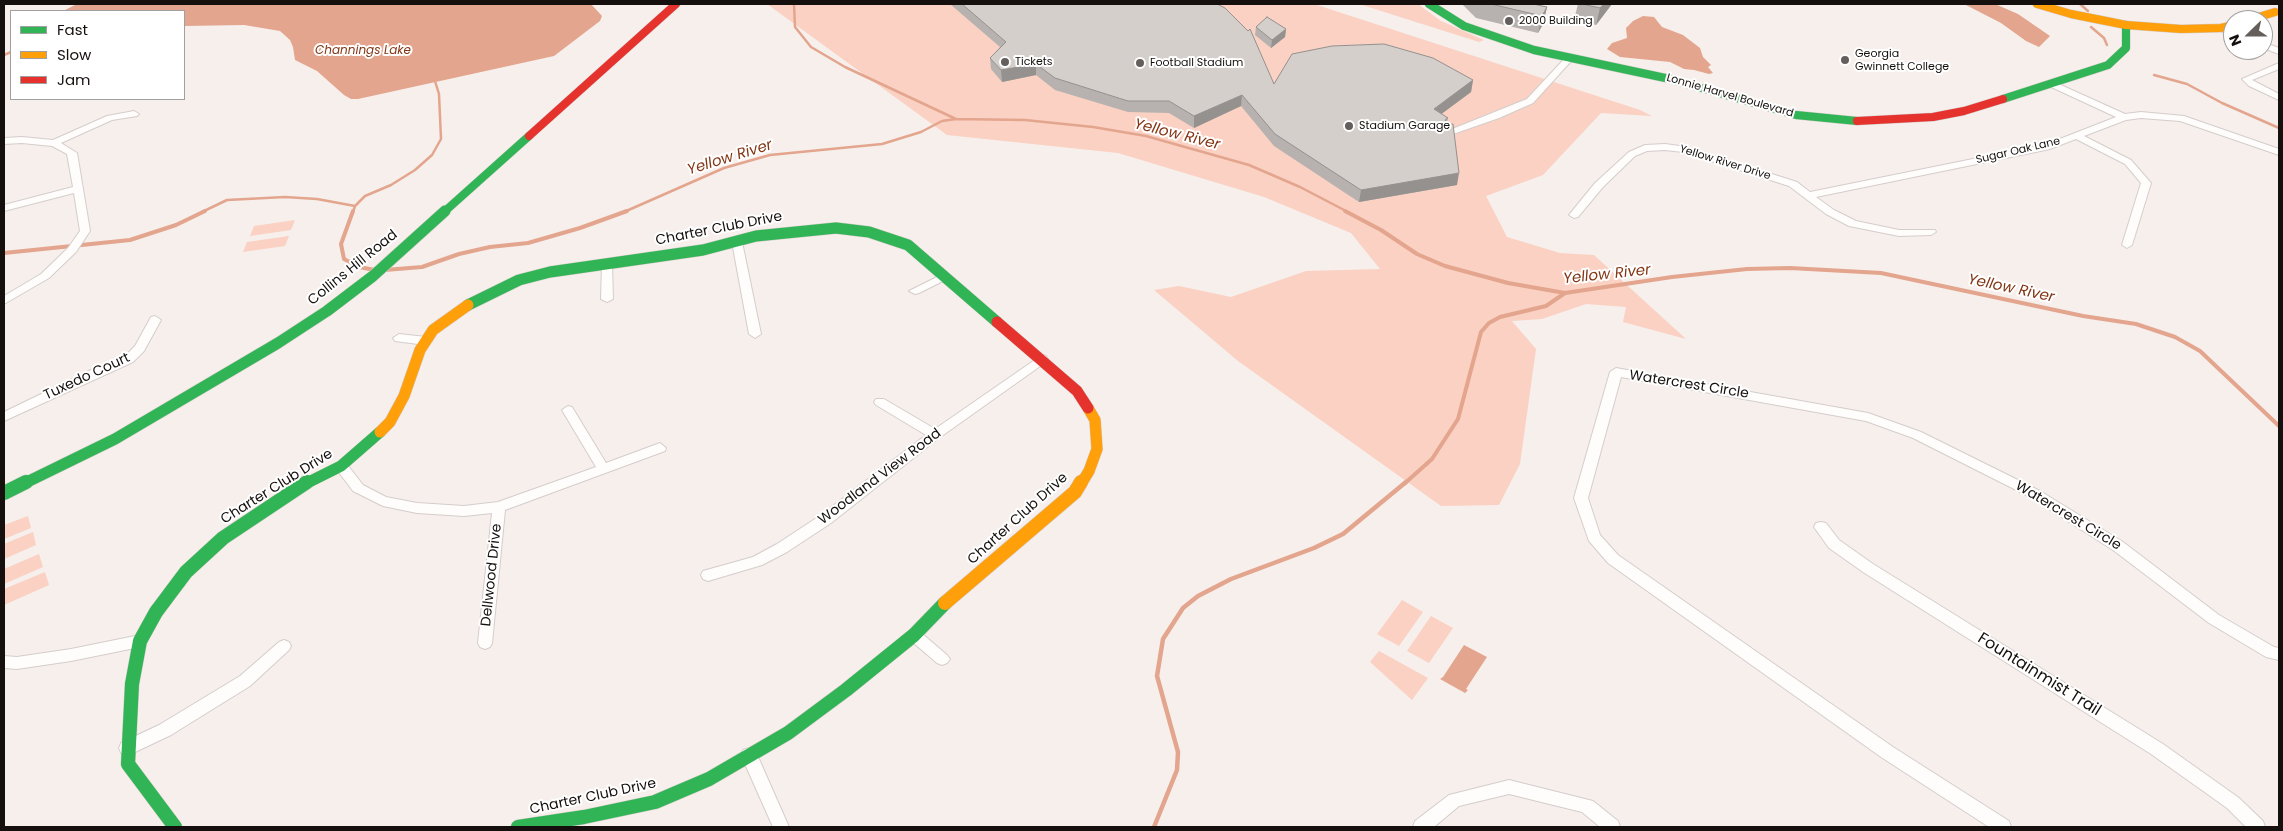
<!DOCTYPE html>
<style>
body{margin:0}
#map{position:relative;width:2283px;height:831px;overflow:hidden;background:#f7efec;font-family:Poppins,sans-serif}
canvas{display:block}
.frame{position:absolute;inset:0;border:5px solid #15100e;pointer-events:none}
.legend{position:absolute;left:10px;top:10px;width:175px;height:90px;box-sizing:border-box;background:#fff;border:1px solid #a19f9f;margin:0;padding:6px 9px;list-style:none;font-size:15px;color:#15100e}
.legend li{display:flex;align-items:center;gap:10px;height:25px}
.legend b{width:25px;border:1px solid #a19f9f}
.north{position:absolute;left:2223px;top:10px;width:50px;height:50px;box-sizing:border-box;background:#fff;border:1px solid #a19f9f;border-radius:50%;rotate:248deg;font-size:14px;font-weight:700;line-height:20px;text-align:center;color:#15100e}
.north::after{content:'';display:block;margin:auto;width:18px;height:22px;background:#645e5c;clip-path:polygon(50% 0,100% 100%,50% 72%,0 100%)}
</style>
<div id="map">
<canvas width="2283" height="831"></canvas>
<div class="frame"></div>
<ul class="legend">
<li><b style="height:6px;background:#30b455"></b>Fast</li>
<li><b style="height:6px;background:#ff9f0a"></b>Slow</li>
<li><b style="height:6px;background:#e5322d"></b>Jam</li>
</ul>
<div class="north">N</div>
</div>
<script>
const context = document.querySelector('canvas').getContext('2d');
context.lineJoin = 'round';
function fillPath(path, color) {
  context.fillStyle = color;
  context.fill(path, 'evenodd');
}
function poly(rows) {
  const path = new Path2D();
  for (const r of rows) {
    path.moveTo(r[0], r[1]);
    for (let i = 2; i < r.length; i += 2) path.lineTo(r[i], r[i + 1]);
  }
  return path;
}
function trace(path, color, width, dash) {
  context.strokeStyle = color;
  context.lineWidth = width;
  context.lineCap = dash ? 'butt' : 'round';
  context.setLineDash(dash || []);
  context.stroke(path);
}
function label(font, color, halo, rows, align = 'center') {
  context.font = font + ' Poppins,sans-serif';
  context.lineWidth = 4;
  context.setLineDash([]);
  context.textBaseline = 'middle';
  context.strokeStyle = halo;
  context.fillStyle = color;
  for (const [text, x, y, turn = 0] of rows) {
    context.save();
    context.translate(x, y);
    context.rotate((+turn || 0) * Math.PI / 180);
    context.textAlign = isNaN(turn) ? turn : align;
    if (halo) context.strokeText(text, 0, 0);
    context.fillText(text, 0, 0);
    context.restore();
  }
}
const green = poly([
 [767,4,1314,4,1640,110,1652,116,1601,113,1543,175,1486,196,1507,237,1560,253,1594,255,1686,339,1623,322,1626,307,1586,304,1542,319,1512,321,1536,349,1520,464,1499,505,1441,506,1238,361,1154,290,1179,286,1231,297,1306,271,1380,269,1351,233,1264,197,1118,153,947,135],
 [1359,4,1418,4,1441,21,1484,40,1479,42],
 [295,220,291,230,250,236,254,226],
 [289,236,285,246,243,252,247,242],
 [28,516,31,528,4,539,4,525],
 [33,532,36,545,4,559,4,544],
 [39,554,43,567,4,584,4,569],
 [45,572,49,585,4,605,4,589],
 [1402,600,1423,612,1399,646,1377,634],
 [1431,616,1453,628,1429,663,1407,651],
 [1379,651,1428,678,1412,700,1370,662]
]);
const water = poly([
 [77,4,591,4,602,16,600,21,554,56,358,99,351,99,344,95,317,71,295,60,293,47,290,40,280,31,244,25,184,26,184,11,63,11],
 [1964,4,1995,4,2018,14,2050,36,2039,47,2026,41,2001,23],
 [1643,16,1654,17,1662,27,1683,35,1700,48,1703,57,1711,65,1708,67,1713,73,1709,74,1694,70,1684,69,1670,62,1620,57,1607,49,1612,43,1627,38,1626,28,1633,21],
 [1464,645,1487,657,1466,689,1468,690,1465,693,1440,679,1443,677]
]);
const streamFar2 = poly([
 [794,4,795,27,811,47,845,67,956,119],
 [2080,4,2088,11],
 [2091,27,2104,38,2107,45],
 [4,55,11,52],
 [2154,75,2187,84,2222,103,2279,128],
 [202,212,227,200,285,197,317,199,355,206],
 [353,212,355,206,365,196,391,185,415,170,432,155,441,139,439,94,434,78],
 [624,212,724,168,770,155,882,144,921,132,942,121,956,119,1025,120,1093,127,1146,136,1249,165,1300,187,1348,212]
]);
const streamFar1 = poly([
 [353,211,341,244,344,259,359,267,375,270],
 [1345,211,1381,230,1417,254,1445,266,1508,283,1565,293,1672,277,1747,269,1790,268,1881,273,2083,316,2136,324,2175,337,2200,351,2279,426],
 [4,253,130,240,176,225,205,211],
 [385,270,422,267,459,254,490,247,528,243,580,228,627,211],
 [1404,484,1432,459,1458,419,1481,332,1489,323,1500,317,1546,306,1565,293]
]);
const stream = poly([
 [1154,827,1177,770,1178,752,1157,676,1163,639,1183,608,1198,596,1231,579,1314,548,1343,534,1406,482]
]);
const street = poly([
 [2221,25,2233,30,2233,36,2218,30,2218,26,2221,25],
 [2263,42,2279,48,2279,54,2263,48,2263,42],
 [1566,57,1573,59,1533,103,1499,118,1453,134,1447,134,1445,132,1527,99,1566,57],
 [2279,63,2279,69,2252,80,2279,94,2279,100,2249,86,2242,79,2279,63],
 [2052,81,2125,114,2141,112,2184,116,2279,149,2279,155,2180,121,2141,118,2126,120,2084,136,2131,160,2151,183,2132,245,2127,248,2122,245,2141,183,2125,164,2076,139,2050,149,1816,197,1834,210,1856,221,1899,230,1935,230,1936,232,1931,235,1899,236,1849,226,1826,214,1789,186,1683,152,1665,150,1647,151,1635,156,1603,187,1578,217,1574,218,1569,215,1595,183,1629,152,1645,145,1665,144,1687,147,1797,182,1810,192,2047,144,2116,117,2049,86,2048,84,2052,81],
 [134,111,139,114,137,116,112,120,61,143,77,153,90,231,76,252,49,278,4,304,4,296,41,274,68,248,80,231,74,193,4,211,4,205,73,187,67,154,52,146,22,143,4,144,4,138,22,137,53,140,107,116,134,111],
 [737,239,742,242,761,334,755,338,749,334,732,242,737,239],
 [607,261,612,264,613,299,607,302,601,299,602,264,607,261],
 [945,273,951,276,949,278,919,293,915,294,909,291,945,273],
 [155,316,161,320,144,351,133,362,4,421,4,412,93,369,125,356,135,346,151,317,155,316],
 [399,334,426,337,432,341,426,345,395,341,393,338,399,334],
 [1042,355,1046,356,1048,359,1046,362,939,438,831,523,787,552,762,565,708,581,703,579,701,575,703,571,753,557,777,544,821,515,926,435,876,405,874,402,876,399,884,399,935,429,1042,355],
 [1616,368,1868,413,1921,432,2040,491,2123,542,2219,615,2274,647,2279,648,2279,660,2266,657,2209,623,2113,550,2030,497,1913,438,1866,421,1621,377,1588,498,1600,535,1618,555,1893,747,2009,821,2011,827,1989,827,1881,757,1608,563,1589,541,1574,498,1610,372,1616,368],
 [568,406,572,407,606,463,660,443,666,448,665,451,505,510,492,643,490,647,485,649,480,647,478,643,492,513,464,516,417,513,383,506,353,491,334,466,336,463,346,463,363,485,386,497,417,503,464,506,498,502,596,467,562,410,568,406],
 [1821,522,1826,523,1839,540,1873,564,2163,744,2239,798,2263,821,2265,827,2246,827,2227,808,2151,754,1863,572,1829,548,1814,527,1816,523,1821,522],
 [914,629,919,631,947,655,950,659,947,663,942,665,937,663,909,639,907,635,909,631,914,629],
 [140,635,145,637,147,641,145,645,140,647,71,661,17,669,4,668,4,656,17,657,71,649,140,635],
 [284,640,289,642,291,646,289,650,250,686,171,735,133,753,127,755,121,753,119,748,121,743,159,725,240,676,279,642,284,640],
 [749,748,755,750,789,827,773,827,741,755,743,750,749,748],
 [1509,780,1593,801,1618,821,1620,827,1600,827,1582,812,1509,794,1459,806,1434,827,1413,827,1415,821,1449,795,1509,780]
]);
const fastFar2 = poly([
 [1429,4,1464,26,1534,50,1670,79,1796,115,1857,121],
 [2003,99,2108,65,2126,48,2126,25],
 [444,212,529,136]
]);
const fastFar1 = poly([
 [468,305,519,280,550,272,703,250,756,236,836,228,869,232,908,245,997,322],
 [23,484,115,439,278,343,327,311,373,276,445,211],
 [305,484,341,466,380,432]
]);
const fast = poly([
 [4,493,26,482],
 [175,827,128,764,132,684,140,641,156,612,186,572,223,538,307,482],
 [518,827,584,817,655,802,709,779,788,733,846,690,914,635,945,603]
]);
const slowFar2 = poly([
 [2037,4,2071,14,2126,25,2181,29,2221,28,2233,25],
 [2249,20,2275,12]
]);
const slowFar1 = poly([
 [380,432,390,422,404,396,420,350,433,330,468,305],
 [1081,484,1089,471,1097,449,1095,420,1088,408]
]);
const slow = poly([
 [945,603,1075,492,1081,482]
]);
const jamFar1 = poly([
 [1857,121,1933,117,1964,111,2003,99],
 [529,136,676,4]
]);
const jam = poly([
 [997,322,1077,391,1088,408]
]);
const wall = poly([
 [950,4,1217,4,1274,84,1473,80,1471,92,1441,114,1448,118,1447,123,1457,185,1359,202,1274,146,1241,106,1194,128,1169,113,1128,112,1055,90,1036,75,1002,82,991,69,990,58,1000,47],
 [1464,4,1533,4,1547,7,1543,24,1538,33,1476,18,1463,5],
 [1578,4,1612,4,1596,25,1574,20],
 [1256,27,1286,29,1285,37,1271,48,1255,35]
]);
const shadedWall = poly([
 [1604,4,1612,4,1596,25,1600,8],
 [1547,7,1543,24,1538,33,1542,16],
 [1286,29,1285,37,1271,48,1272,40],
 [1036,64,1036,75,1002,82,1001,70],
 [1473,80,1471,92,1432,121,1434,109],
 [1242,95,1241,106,1194,128,1194,116],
 [1459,173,1457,185,1359,202,1361,190]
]);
const building = poly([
 [962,4,1217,4,1225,8,1248,31,1250,29,1274,84,1292,54,1332,46,1384,44,1433,58,1473,80,1434,109,1448,118,1445,120,1448,124,1453,124,1459,173,1361,190,1275,134,1242,95,1194,116,1169,101,1128,101,1055,78,1036,64,1001,70,990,58,1006,42,962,4],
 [1491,4,1533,4,1547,7,1542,16,1491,4],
 [1582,4,1604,4,1600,8,1582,4],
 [1267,17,1286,29,1272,40,1256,27,1267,17]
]);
const markers = [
 [1509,21,5,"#645e5c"],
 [1845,60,5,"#645e5c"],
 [1005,62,5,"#645e5c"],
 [1140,63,5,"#645e5c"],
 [1349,126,5,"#645e5c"]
];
const farPoinames = [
 ["2000 Building",1519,21],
 ["Georgia",1855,54],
 ["Gwinnett College",1855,67],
 ["Tickets",1015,62],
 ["Football Stadium",1150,63],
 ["Stadium Garage",1359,126]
];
const farStreetnames = [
 ["Lonnie Harvel Boulevard",1730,96,16],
 ["Sugar Oak Lane",2018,151,-13],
 ["Yellow River Drive",1725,163,17]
];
const farWaternames = [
 ["Channings Lake",363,51]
];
const streetNames = [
 ["Charter Club Drive",719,229,-11],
 ["Collins Hill Road",353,268,-39],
 ["Tuxedo Court",87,377,-25],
 ["Watercrest Circle",1689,385,9],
 ["Woodland View Road",880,477,-37],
 ["Charter Club Drive",277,487,-32],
 ["Watercrest Circle",2068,516,31],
 ["Charter Club Drive",1018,519,-42],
 ["Dellwood Drive",492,575,-84],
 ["Charter Club Drive",593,797,-12]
];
const waterNames = [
 ["Yellow River",1177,135,14],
 ["Yellow River",730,158,-17],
 ["Yellow River",1607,275,-6],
 ["Yellow River",2011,289,12]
];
const nearStreetnames = [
 ["Fountainmist Trail",2039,675,32]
];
fillPath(green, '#fad1c2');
fillPath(water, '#e3a58d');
trace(streamFar2, '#e3a58d', 2.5);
trace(streamFar1, '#e3a58d', 4);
trace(stream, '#e3a58d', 4.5);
trace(street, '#d4cdcb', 2);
trace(fastFar2, '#d4cdcb', 9);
trace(fastFar1, '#d4cdcb', 12);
trace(fast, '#d4cdcb', 15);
trace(slowFar2, '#d4cdcb', 9);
trace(slowFar1, '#d4cdcb', 12);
trace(slow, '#d4cdcb', 15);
trace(jamFar1, '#d4cdcb', 9);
trace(jam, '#d4cdcb', 12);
fillPath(street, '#fefdfc');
trace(fastFar2, '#30b455', 8);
trace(fastFar1, '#30b455', 11);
trace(fast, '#30b455', 14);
trace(slowFar2, '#ff9f0a', 8);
trace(slowFar1, '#ff9f0a', 11);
trace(slow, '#ff9f0a', 14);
trace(jamFar1, '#e5322d', 8);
trace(jam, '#e5322d', 11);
fillPath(wall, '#b7b2af');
fillPath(shadedWall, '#95918f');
fillPath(building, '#d5cfcc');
trace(building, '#95918f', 1);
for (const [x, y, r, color] of markers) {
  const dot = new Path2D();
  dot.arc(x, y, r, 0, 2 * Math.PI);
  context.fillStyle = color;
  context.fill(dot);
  trace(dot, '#fff', 2);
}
label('11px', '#15100e', '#fff', farPoinames, 'left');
label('11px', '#15100e', '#fff', farStreetnames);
label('italic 12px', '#833615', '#fff', farWaternames);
label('14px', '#15100e', '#fff', streetNames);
label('italic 15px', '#833615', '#fff', waterNames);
label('16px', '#15100e', '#fff', nearStreetnames);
</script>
